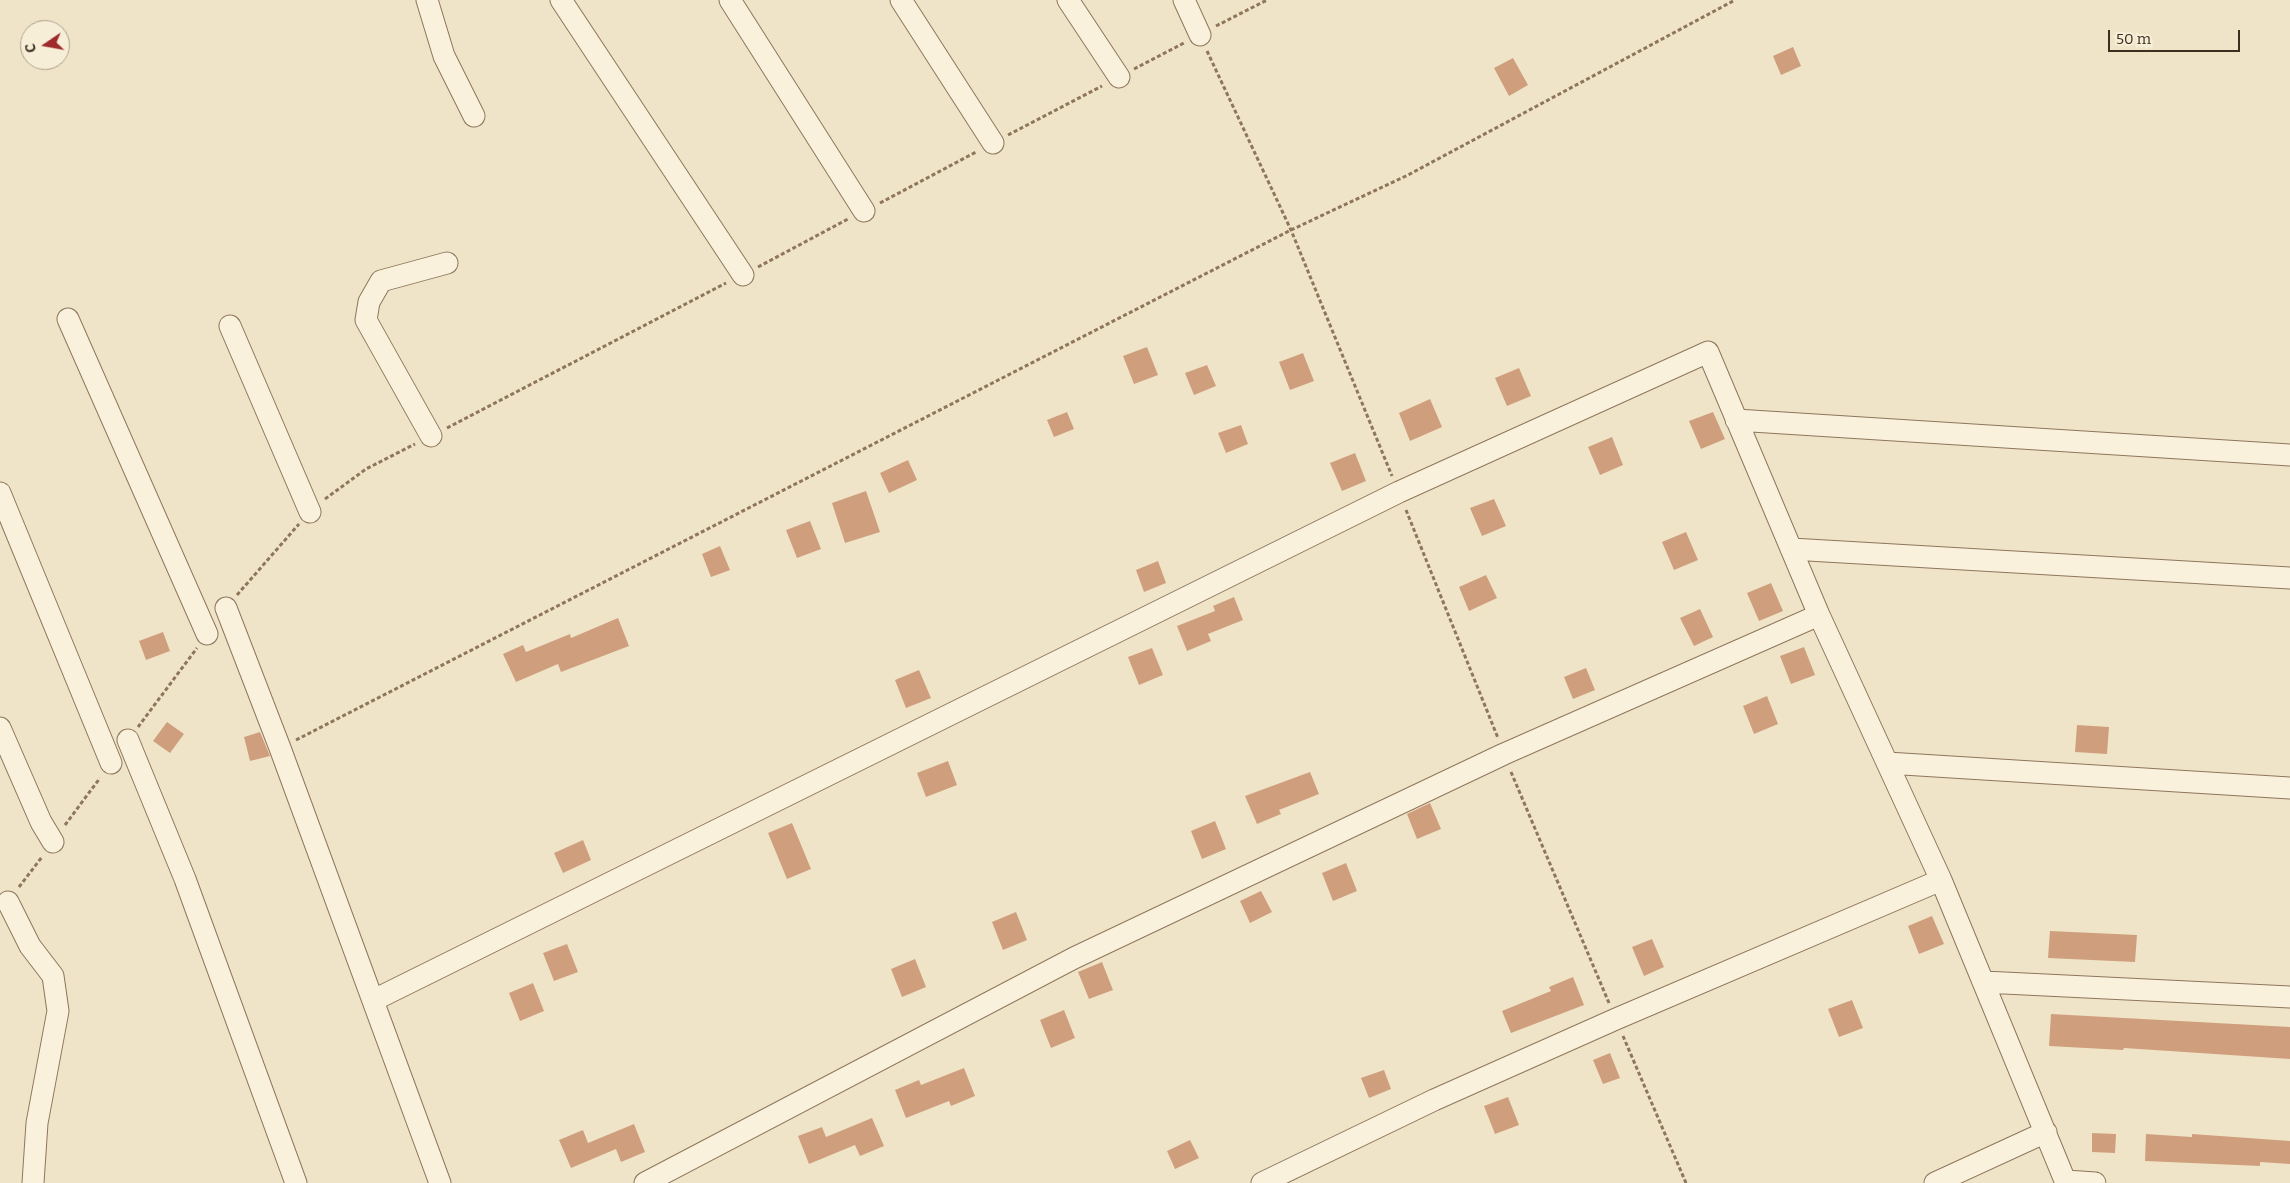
<!DOCTYPE html>
<meta charset="utf-8">
<style>
body{margin:0}
#map{position:relative;width:2290px;height:1183px;overflow:hidden;background:#f0e4c8;font-family:Bitter,serif}
canvas{display:block}
.north{position:absolute;left:20px;top:20px;width:50px;height:50px;box-sizing:border-box;background:#f7eed8;border:1px solid #ada18e;border-radius:50%;rotate:258deg;font-size:14px;font-weight:700;line-height:20px;text-align:center;color:#3d2e20}
.north::after{content:'';display:block;margin:auto;width:18px;height:22px;background:#9e2a2b;clip-path:polygon(50% 0,100% 100%,50% 72%,0 100%)}
.scale{position:absolute;left:2108px;top:30px;width:132px;height:22px;box-sizing:border-box;border:2px solid #3d2e20;border-top:0;padding-left:6px;font-size:15px;line-height:18px;white-space:nowrap;color:#3d2e20;-webkit-text-stroke:4px #f7eed8;paint-order:stroke}
</style>
<div id="map">
<canvas width="2290" height="1183"></canvas>
<div class="north">С</div>
<div class="scale">50 m</div>
</div>
<script>
const context = document.querySelector('canvas').getContext('2d');
context.lineJoin = 'round';
function fillPath(path, color) {
  context.fillStyle = color;
  context.fill(path, 'evenodd');
}
function poly(rows) {
  const path = new Path2D();
  for (const r of rows) {
    path.moveTo(r[0], r[1]);
    for (let i = 2; i < r.length; i += 2) path.lineTo(r[i], r[i + 1]);
  }
  return path;
}
function trace(path, color, width, dash) {
  context.strokeStyle = color;
  context.lineWidth = width;
  context.lineCap = dash ? 'butt' : 'round';
  context.setLineDash(dash || []);
  context.stroke(path);
}
const building = poly([
 [1793,47,1801,66,1781,75,1773,56],
 [1513,58,1528,85,1509,96,1494,68],
 [1147,347,1158,375,1134,384,1123,356],
 [1303,353,1314,381,1290,390,1279,362],
 [1207,365,1216,386,1194,395,1185,373],
 [1519,368,1531,396,1507,406,1495,378],
 [1430,399,1442,427,1410,441,1399,413],
 [1067,412,1074,429,1054,437,1047,420],
 [1713,412,1725,439,1701,449,1689,421],
 [1241,425,1248,444,1226,453,1218,433],
 [1612,437,1623,465,1600,475,1588,447],
 [1355,453,1366,481,1342,491,1330,463],
 [908,460,917,480,889,493,880,473],
 [866,491,880,532,845,543,832,503],
 [1494,499,1506,526,1482,536,1470,508],
 [810,521,821,549,797,558,786,530],
 [1686,532,1698,560,1674,570,1662,542],
 [720,546,730,570,711,577,702,554],
 [1158,561,1166,583,1144,592,1136,570],
 [1486,575,1497,598,1469,611,1459,587],
 [1771,583,1783,611,1759,621,1747,593],
 [1234,597,1243,620,1208,634,1211,641,1187,651,1177,626,1215,611,1213,606],
 [1700,609,1713,637,1694,646,1680,618],
 [618,618,629,646,561,672,558,664,516,682,503,654,523,645,526,652,570,634,571,638],
 [163,632,170,651,146,660,139,641],
 [1804,647,1815,675,1791,684,1780,656],
 [1152,648,1163,675,1139,685,1128,657],
 [1586,668,1595,690,1573,699,1564,677],
 [919,670,931,698,906,708,895,680],
 [1767,696,1778,724,1754,734,1743,706],
 [167,722,184,734,170,753,153,741],
 [2077,725,2109,727,2107,754,2075,752],
 [260,732,270,756,250,761,244,737],
 [948,761,957,785,926,797,917,773],
 [1310,772,1319,794,1279,810,1281,814,1257,824,1245,796],
 [1430,803,1441,829,1417,839,1407,814],
 [1215,821,1226,849,1202,859,1191,831],
 [792,823,811,869,787,879,768,833],
 [583,840,591,860,563,873,554,853],
 [1346,863,1357,891,1333,901,1322,873],
 [1261,891,1272,912,1250,923,1240,901],
 [1016,912,1027,940,1003,950,992,922],
 [1932,916,1944,944,1919,954,1908,926],
 [2050,931,2137,935,2135,962,2048,958],
 [1652,939,1664,967,1644,976,1632,947],
 [567,944,578,972,554,981,543,953],
 [915,959,926,987,902,997,891,969],
 [1102,962,1113,990,1089,999,1078,972],
 [1573,977,1584,1005,1511,1033,1502,1011,1551,991,1549,987],
 [533,983,544,1011,520,1021,509,993],
 [1852,1000,1863,1028,1839,1037,1828,1009],
 [1064,1010,1075,1038,1051,1048,1040,1020],
 [2051,1014,2290,1027,2290,1059,2124,1048,2123,1050,2049,1046],
 [1610,1053,1620,1078,1603,1084,1593,1060],
 [964,1068,975,1096,951,1106,949,1101,906,1118,895,1090,919,1080,921,1085],
 [1384,1070,1391,1089,1369,1098,1361,1078],
 [1508,1097,1519,1125,1495,1134,1484,1106],
 [872,1118,884,1146,860,1156,855,1145,809,1164,798,1136,822,1127,826,1137],
 [634,1124,645,1152,621,1162,616,1149,571,1168,559,1140,583,1130,588,1143],
 [2092,1133,2116,1134,2115,1153,2092,1152],
 [2146,1134,2192,1137,2192,1134,2290,1141,2290,1164,2260,1162,2260,1166,2145,1161],
 [1190,1140,1199,1158,1175,1169,1167,1151]
]);
const path = poly([
 [1216,26,1267,0],
 [1207,51,1291,230,1392,476],
 [1134,69,1184,43],
 [1008,135,1102,86],
 [880,203,976,152],
 [758,267,848,219],
 [447,428,726,283],
 [325,499,366,469,415,444],
 [1406,510,1498,738],
 [237,595,299,524],
 [138,727,197,648],
 [296,740,1291,230,1408,175,1735,0],
 [1511,772,1609,1003],
 [65,825,100,778],
 [19,887,42,857],
 [1623,1036,1686,1183]
]);
const minor = poly([
 [427,0,444,56,474,116],
 [561,0,743,275],
 [730,0,864,211],
 [901,0,993,143],
 [1068,0,1119,77],
 [1184,0,1200,35],
 [68,319,207,634],
 [230,326,310,512],
 [1736,420,2290,455],
 [431,436,366,320,369,302,381,281,447,263],
 [0,493,111,763],
 [1791,549,2290,578],
 [226,608,280,748,440,1183],
 [0,728,41,822,53,842],
 [128,740,185,879,296,1183],
 [1887,763,2290,788],
 [8,902,30,946,53,976,58,1011,37,1123,33,1183],
 [1984,982,2290,997],
 [374,1000,1399,492,1708,352,1819,615,1941,880,2066,1183],
 [2066,1181,2095,1183],
 [645,1183,1074,958,1504,754,1819,615],
 [1262,1183,1434,1100,1616,1019,1941,880],
 [1935,1183,2046,1132]
]);
fillPath(building, '#cf9f7d');
trace(minor, '#8d765c', 23);
trace(path, '#8d765c', 3, [4, 2.5]);
trace(minor, '#faf1dc', 21);
</script>
